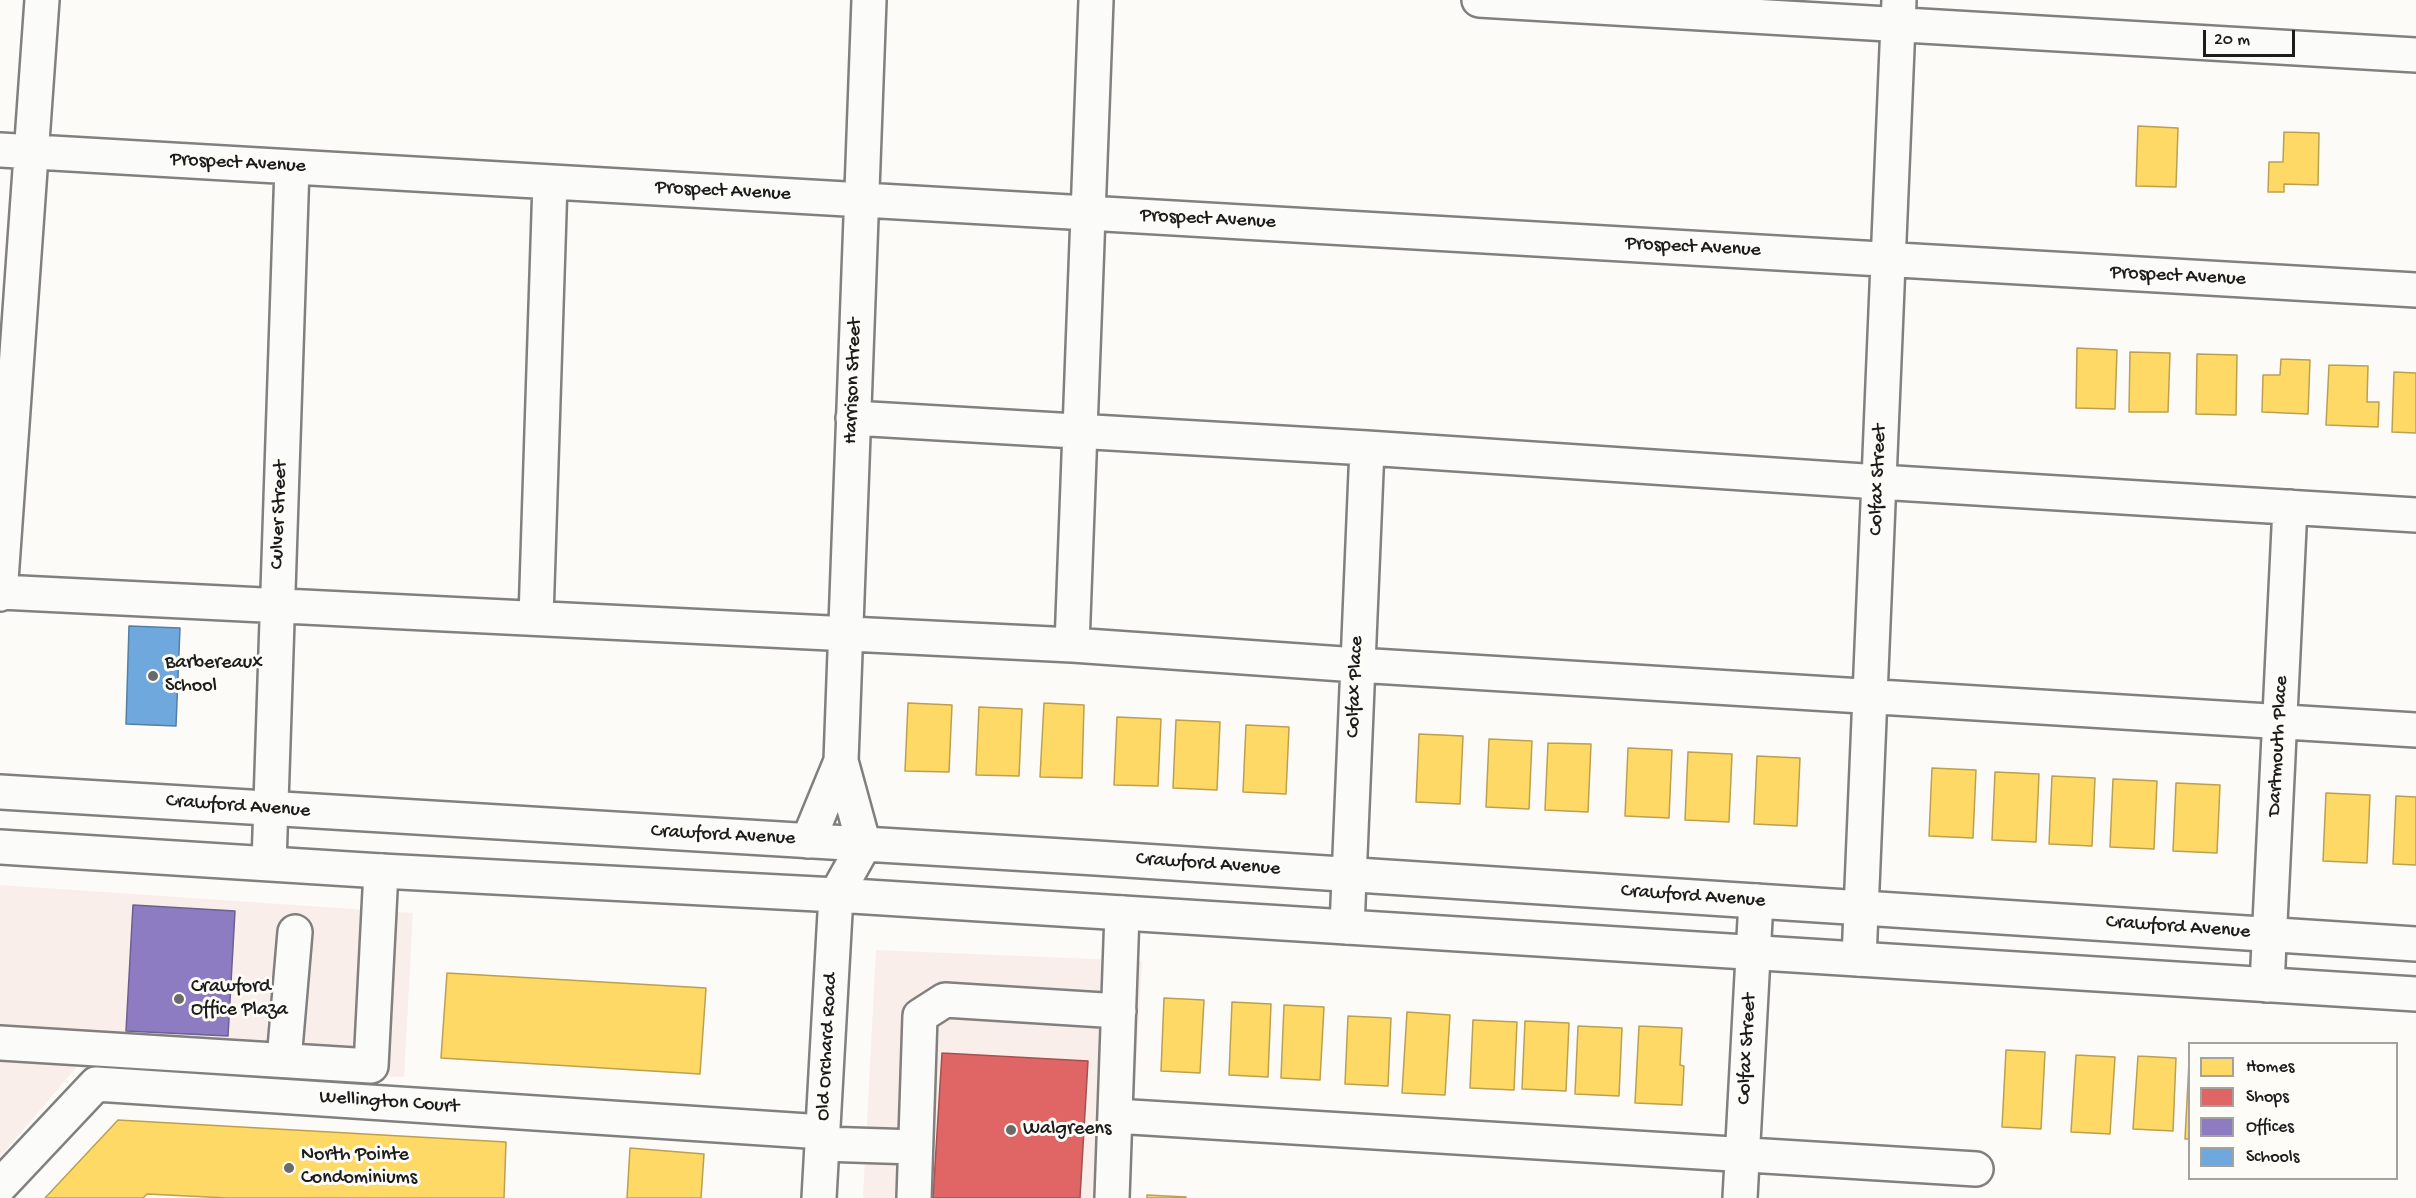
<!DOCTYPE html>
<style>
body{margin:0}
#map{position:relative;width:2416px;height:1198px;overflow:hidden;background:#fcfbf8;font-family:"Gochi Hand",sans-serif}
canvas{display:block}
.legend{position:absolute;left:2188px;top:1042px;width:210px;height:138px;box-sizing:border-box;background:#fdfcf7;border:2px solid #a3a29f;margin:0;padding:8px 10px;list-style:none;font-size:18px;color:#1c1c1c}
.legend li{display:flex;align-items:center;gap:12px;height:30px}
.legend b{width:30px;border:2px solid #a3a29f}
.scale{position:absolute;left:2203px;top:30px;width:92px;height:27px;box-sizing:border-box;border:3px solid #1c1c1c;border-top:0;padding-left:8px;font-size:18px;line-height:21px;white-space:nowrap;color:#1c1c1c;-webkit-text-stroke:4px #fdfcf7;paint-order:stroke}
</style>
<div id="map">
<canvas width="2416" height="1198"></canvas>
<ul class="legend">
<li><b style="height:16px;background:#ffd966"></b>Homes</li>
<li><b style="height:16px;background:#e06666"></b>Shops</li>
<li><b style="height:16px;background:#8e7cc3"></b>Offices</li>
<li><b style="height:16px;background:#6fa8dc"></b>Schools</li>
</ul>
<div class="scale">20 m</div>
</div>
<script>
const context = document.querySelector('canvas').getContext('2d');
context.lineJoin = 'round';
function fillPath(path, color) {
  context.fillStyle = color;
  context.fill(path, 'evenodd');
}
function poly(rows) {
  const path = new Path2D();
  for (const r of rows) {
    path.moveTo(r[0], r[1]);
    for (let i = 2; i < r.length; i += 2) path.lineTo(r[i], r[i + 1]);
  }
  return path;
}
function trace(path, color, width, dash) {
  context.strokeStyle = color;
  context.lineWidth = width;
  context.lineCap = dash ? 'butt' : 'round';
  context.setLineDash(dash || []);
  context.stroke(path);
}
function label(font, color, halo, rows, align = 'center') {
  context.font = font + ' "Gochi Hand",sans-serif';
  context.lineWidth = 6;
  context.setLineDash([]);
  context.textBaseline = 'middle';
  context.strokeStyle = halo;
  context.fillStyle = color;
  for (const [text, x, y, turn = 0] of rows) {
    context.save();
    context.translate(x, y);
    context.rotate((+turn || 0) * Math.PI / 180);
    context.textAlign = isNaN(turn) ? turn : align;
    if (halo) context.strokeText(text, 0, 0);
    context.fillText(text, 0, 0);
    context.restore();
  }
}
const built = poly([
 [0,885,413,913,404,1077,80,1063,0,1157],
 [876,950,1142,961,1129,1198,863,1198]
]);
const homes = poly([
 [2138,126,2178,128,2176,187,2136,186,2138,126],
 [2284,132,2319,133,2318,185,2284,184,2284,192,2268,192,2269,162,2283,162,2284,132],
 [2077,348,2117,350,2115,409,2076,408,2077,348],
 [2130,352,2170,353,2168,412,2129,412,2130,352],
 [2197,354,2237,355,2236,415,2196,414,2197,354],
 [2281,359,2310,360,2308,414,2262,412,2263,375,2280,375,2281,359],
 [2329,365,2368,366,2367,402,2379,402,2378,427,2326,425,2329,365],
 [2394,372,2416,373,2416,433,2392,432,2394,372],
 [908,703,952,705,949,772,905,771,908,703],
 [1044,703,1084,705,1082,778,1040,777,1044,703],
 [979,707,1022,709,1019,776,976,775,979,707],
 [1117,717,1161,719,1158,786,1114,785,1117,717],
 [1176,720,1220,722,1217,790,1173,788,1176,720],
 [1246,725,1289,727,1286,794,1243,792,1246,725],
 [1419,734,1463,736,1460,804,1416,802,1419,734],
 [1489,739,1532,741,1529,809,1486,807,1489,739],
 [1548,743,1591,744,1588,812,1545,810,1548,743],
 [1628,748,1672,750,1669,818,1625,816,1628,748],
 [1688,752,1732,754,1729,822,1685,820,1688,752],
 [1757,756,1800,758,1797,826,1754,824,1757,756],
 [1932,768,1976,770,1973,838,1929,836,1932,768],
 [1995,772,2039,774,2036,842,1992,840,1995,772],
 [2052,776,2095,778,2092,846,2049,844,2052,776],
 [2113,779,2157,781,2154,849,2110,847,2113,779],
 [2176,783,2220,785,2217,853,2173,851,2176,783],
 [2326,793,2370,795,2367,863,2323,861,2326,793],
 [2396,796,2416,797,2416,865,2393,864,2396,796],
 [447,973,706,988,700,1074,441,1058,447,973],
 [1164,998,1204,1000,1200,1073,1161,1071,1164,998],
 [1232,1002,1271,1004,1268,1077,1229,1075,1232,1002],
 [1284,1005,1324,1007,1320,1080,1281,1078,1284,1005],
 [1407,1012,1450,1015,1445,1095,1402,1093,1407,1012],
 [1348,1016,1391,1018,1388,1086,1345,1084,1348,1016],
 [1473,1020,1517,1022,1514,1090,1470,1088,1473,1020],
 [1525,1021,1569,1023,1566,1091,1522,1089,1525,1021],
 [1578,1026,1622,1028,1619,1096,1575,1094,1578,1026],
 [1639,1026,1682,1028,1680,1065,1684,1066,1682,1105,1635,1103,1639,1026],
 [2006,1050,2045,1052,2041,1129,2002,1127,2006,1050],
 [2076,1055,2115,1057,2110,1134,2071,1132,2076,1055],
 [2138,1056,2176,1058,2173,1131,2133,1129,2138,1056],
 [2189,1062,2190,1062,2190,1139,2185,1139,2189,1062],
 [118,1120,506,1142,504,1198,228,1198,147,1194,143,1198,45,1198,118,1120],
 [630,1148,704,1154,701,1198,627,1198,630,1148],
 [1147,1195,1186,1197,1186,1198,1147,1198,1147,1195]
]);
const shops = poly([
 [942,1053,1088,1061,1080,1198,933,1198,942,1053]
]);
const offices = poly([
 [133,905,235,911,228,1036,126,1031,133,905]
]);
const schools = poly([
 [129,626,180,628,176,726,126,724,129,626]
]);
const minor = poly([
 [1479,0,2416,55],
 [0,150,2416,290],
 [853,418,1367,448,1879,482,2416,515],
 [0,592,1072,645,1357,665,2416,730],
 [0,594,42,0],
 [536,618,550,182],
 [1072,645,1096,0],
 [808,841,841,761],
 [864,845,841,761,869,0],
 [269,863,292,167],
 [1347,927,1367,448],
 [1859,959,1899,0],
 [2267,985,2290,507],
 [0,1043,371,1066,381,871],
 [284,1060,295,932],
 [1115,1116,1976,1169],
 [822,1144,915,1147],
 [0,1186,96,1084,823,1132],
 [914,1198,920,1016,945,1000,1119,1011],
 [1112,1198,1122,913],
 [1740,1198,1756,901]
]);
const major = poly([
 [0,792,1096,858,2416,944],
 [0,847,381,871,836,895,2416,994],
 [819,1198,836,895,864,845]
]);
const markers = [
 [153,676,6,"#6a6a69"],
 [179,999,6,"#6a6a69"],
 [1011,1130,6,"#6a6a69"],
 [289,1168,6,"#6a6a69"]
];
const streetNames = [
 ["Prospect Avenue",238,164,3],
 ["Prospect Avenue",723,192,3],
 ["Prospect Avenue",1208,220,3],
 ["Prospect Avenue",1693,248,3],
 ["Prospect Avenue",2178,277,3],
 ["Harrison Street",854,381,-88],
 ["Colfax Street",1879,480,-88],
 ["Culver Street",280,515,-88],
 ["Colfax Place",1356,687,-88],
 ["Dartmouth Place",2279,746,-87],
 ["Crawford Avenue",238,807,4],
 ["Crawford Avenue",723,836,3],
 ["Crawford Avenue",1208,865,4],
 ["Crawford Avenue",1693,897,4],
 ["Crawford Avenue",2178,928,4],
 ["Old Orchard Road",828,1047,-87],
 ["Colfax Street",1748,1049,-87],
 ["Wellington Court",389,1103,4]
];
const poiNames = [
 ["Barbereaux",165,664],
 ["School",165,687],
 ["Crawford",191,988],
 ["Office Plaza",191,1011],
 ["Walgreens",1023,1130],
 ["North Pointe",301,1156],
 ["Condominiums",301,1179]
];
fillPath(built, '#f9eeea');
fillPath(homes, '#ffd966');
trace(homes, '#bba050', 1.5);
fillPath(shops, '#e06666');
trace(shops, '#a55050', 1.5);
fillPath(offices, '#8e7cc3');
trace(offices, '#6c5f91', 1.5);
fillPath(schools, '#6fa8dc');
trace(schools, '#567ea2', 1.5);
trace(minor, '#81807f', 38);
trace(major, '#81807f', 38);
trace(minor, '#fbfbf9', 33);
trace(major, '#fbfbf9', 33);
for (const [x, y, r, color] of markers) {
  const dot = new Path2D();
  dot.arc(x, y, r, 0, 2 * Math.PI);
  context.fillStyle = color;
  context.fill(dot);
  trace(dot, '#fdfcf7', 2);
}
label('20px', '#1c1c1c', '#fdfcf7', streetNames);
label('20px', '#1c1c1c', '#fdfcf7', poiNames, 'left');
</script>
